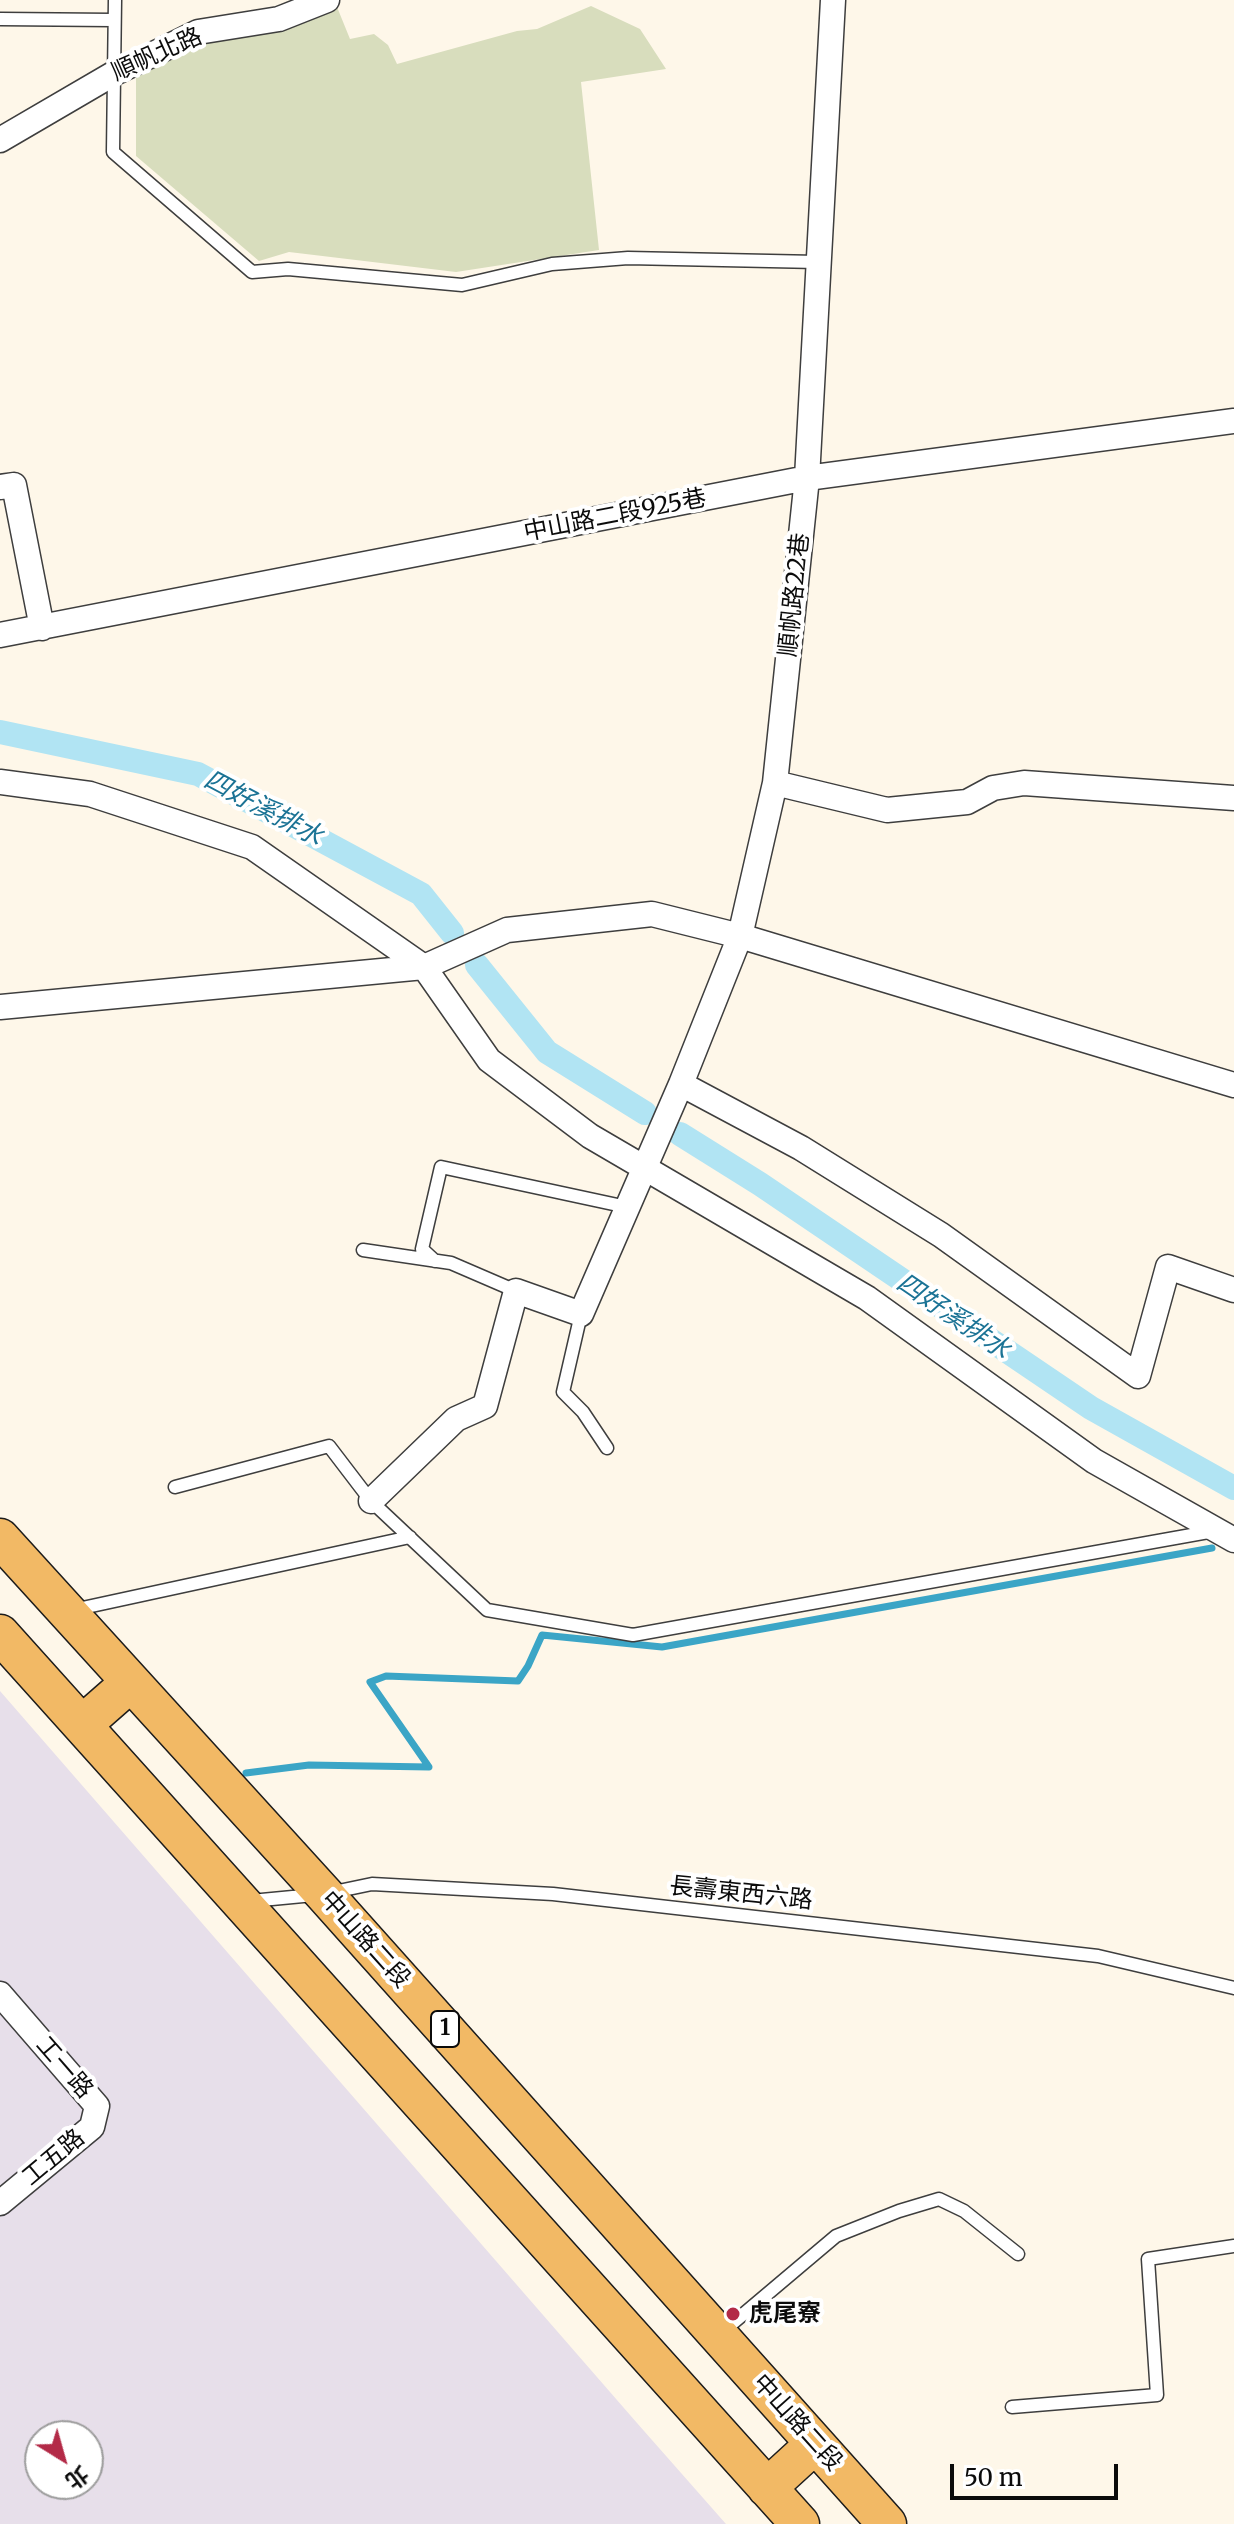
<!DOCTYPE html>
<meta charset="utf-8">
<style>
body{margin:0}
#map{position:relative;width:1234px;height:2524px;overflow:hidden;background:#fef7e9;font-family:Merriweather,"Noto Sans TC",serif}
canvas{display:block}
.north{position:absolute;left:24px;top:2420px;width:80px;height:80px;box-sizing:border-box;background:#fff;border:2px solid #9d9d9d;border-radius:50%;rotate:143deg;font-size:22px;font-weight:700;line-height:32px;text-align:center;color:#0b0b0b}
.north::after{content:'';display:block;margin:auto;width:28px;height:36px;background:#b32a47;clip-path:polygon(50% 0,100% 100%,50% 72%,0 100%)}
.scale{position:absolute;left:950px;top:2464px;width:168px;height:36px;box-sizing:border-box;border:4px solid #0b0b0b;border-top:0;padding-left:10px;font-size:24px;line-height:28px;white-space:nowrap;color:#0b0b0b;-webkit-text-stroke:6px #fff;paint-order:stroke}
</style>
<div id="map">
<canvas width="1234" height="2524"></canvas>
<div class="north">北</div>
<div class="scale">50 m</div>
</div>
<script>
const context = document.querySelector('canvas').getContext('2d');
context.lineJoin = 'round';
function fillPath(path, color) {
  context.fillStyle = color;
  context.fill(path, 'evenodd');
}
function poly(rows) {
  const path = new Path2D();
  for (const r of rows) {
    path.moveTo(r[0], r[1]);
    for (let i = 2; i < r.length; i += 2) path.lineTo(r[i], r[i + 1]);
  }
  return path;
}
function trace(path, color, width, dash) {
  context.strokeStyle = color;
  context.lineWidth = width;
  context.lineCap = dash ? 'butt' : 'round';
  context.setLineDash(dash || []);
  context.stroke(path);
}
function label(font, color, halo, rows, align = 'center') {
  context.font = font + ' Merriweather,"Noto Sans TC",serif';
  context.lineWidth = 8;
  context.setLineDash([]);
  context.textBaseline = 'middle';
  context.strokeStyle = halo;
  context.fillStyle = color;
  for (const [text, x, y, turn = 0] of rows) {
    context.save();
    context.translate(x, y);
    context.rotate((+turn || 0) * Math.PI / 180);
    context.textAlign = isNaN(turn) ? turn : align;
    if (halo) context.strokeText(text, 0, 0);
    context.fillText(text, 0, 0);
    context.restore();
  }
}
const industrial = poly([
 [0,1691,637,2423,726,2524,0,2524],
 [40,2436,88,2436,88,2484,40,2484]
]);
const cemetery = poly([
 [591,6,640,29,666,69,581,82,599,250,456,272,289,252,259,261,136,156,136,71,200,41,237,36,337,7,350,39,374,34,388,45,397,64,517,31,537,29]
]);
const stream = poly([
 [246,1773,309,1765,429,1767,370,1682,386,1676,518,1681,528,1666,542,1635,662,1647,1212,1548]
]);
const canal = poly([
 [0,732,198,774,421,894,452,933],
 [477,965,547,1052,645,1113],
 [680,1134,760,1184,1091,1408,1234,1488]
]);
const service = poly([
 [115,0,113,152,252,272,288,269,462,285,552,264,628,258,817,262],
 [0,19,113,20],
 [363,1250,451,1263,516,1291],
 [435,1261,422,1249,441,1167,627,1207],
 [581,1314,563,1392,583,1412,607,1448],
 [175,1487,329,1446,371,1501,487,1610,633,1635,1214,1531],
 [73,1610,410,1537],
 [251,1901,324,1894,372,1884,553,1894,1098,1956,1234,1988],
 [721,2333,836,2236,899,2211,939,2199,964,2211,1018,2254],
 [1012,2407,1157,2395,1148,2259,1234,2246]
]);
const minor = poly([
 [0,140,113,74,198,32,279,19,327,0],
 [0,487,14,485,42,628],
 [0,635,807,478,1234,421],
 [0,782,90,794,252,847,424,967,489,1060,590,1136,867,1298,1094,1461,1234,1540],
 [775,783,887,810,967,802,993,788,1024,783,1234,798],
 [0,1007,424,967,507,930,652,914,740,936,1234,1085],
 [681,1084,801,1148,941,1235,1138,1376,1168,1267,1234,1290],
 [371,1501,456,1419,485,1406,516,1291,581,1314,681,1084,740,936,775,783,807,478,833,0],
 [0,1994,97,2106,92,2127,0,2203]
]);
const primary = poly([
 [0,1538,324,1894,887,2524],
 [0,1634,800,2524],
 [82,1725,131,1682],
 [767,2488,815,2444]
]);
const markers = [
 [733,2314,8,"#b32a47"]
];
const shields = [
 [445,2029,28]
];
const shieldNames = [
 ["1",445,2029]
];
const streetNames = [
 ["順帆北路",157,55,-24],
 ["中山路二段925巷",615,516,-11],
 ["順帆路22巷",795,595,-84],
 ["長壽東西六路",741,1894,6],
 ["中山路二段",365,1940,48],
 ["工一路",64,2068,49],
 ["工五路",54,2158,-40],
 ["中山路二段",797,2423,48]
];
const poiNames = [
 ["虎尾寮",749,2314]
];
const waterNames = [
 ["四好溪排水",263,809,28],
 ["四好溪排水",953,1317,34]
];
fillPath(industrial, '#e7dfea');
fillPath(cemetery, '#d8ddbd');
trace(stream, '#3ba5c6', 7);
trace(canal, '#b1e4f3', 24);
trace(service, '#3e3e3e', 15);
trace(minor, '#3e3e3e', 27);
trace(primary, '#1c1c1c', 41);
trace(service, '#fff', 12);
trace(minor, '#fff', 24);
trace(primary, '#f2b965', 38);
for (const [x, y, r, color] of markers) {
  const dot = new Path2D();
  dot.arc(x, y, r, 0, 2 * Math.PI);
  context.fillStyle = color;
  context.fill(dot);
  trace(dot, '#fff', 3);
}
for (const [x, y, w] of shields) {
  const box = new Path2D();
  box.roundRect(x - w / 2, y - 18, w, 36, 6);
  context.fillStyle = '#fff';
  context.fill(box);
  trace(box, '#0b0b0b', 2);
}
label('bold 22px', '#0b0b0b', null, shieldNames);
label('24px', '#0b0b0b', '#fff', streetNames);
label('bold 24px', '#0b0b0b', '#fff', poiNames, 'left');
label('italic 26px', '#1b7395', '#fff', waterNames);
</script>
